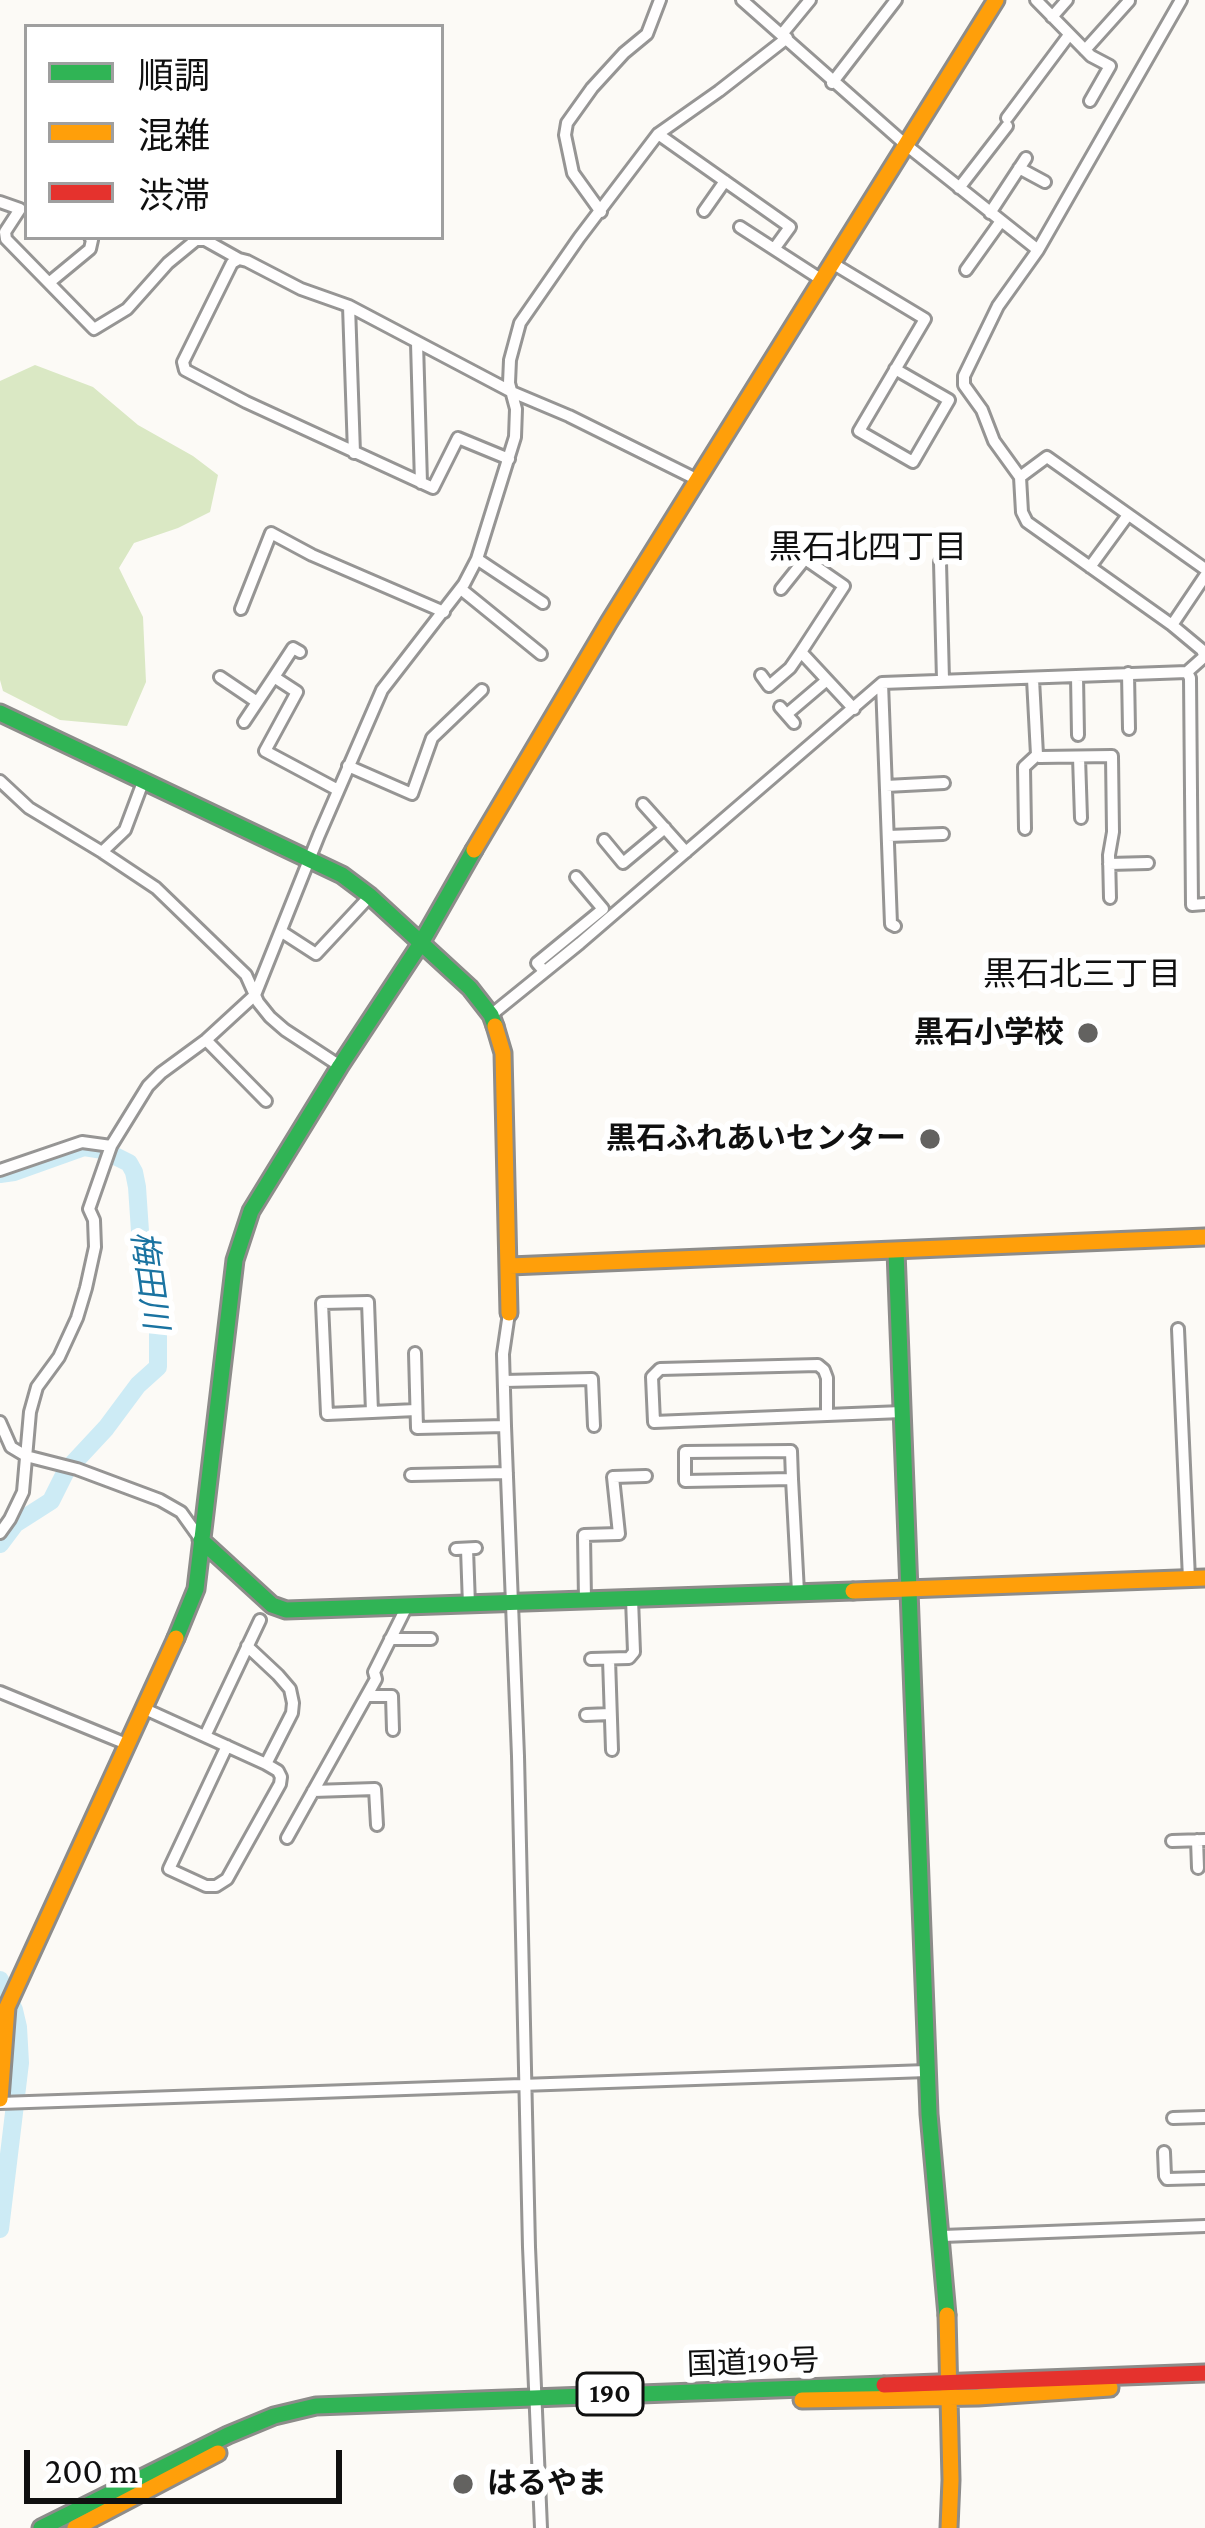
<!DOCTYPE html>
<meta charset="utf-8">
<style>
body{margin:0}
#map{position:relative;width:1205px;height:2528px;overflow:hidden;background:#fcfaf6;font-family:"Crimson Pro","Noto Sans JP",serif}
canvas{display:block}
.legend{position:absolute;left:24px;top:24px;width:420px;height:216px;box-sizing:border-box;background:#fff;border:3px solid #9f9f9f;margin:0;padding:15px 21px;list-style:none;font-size:36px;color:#101010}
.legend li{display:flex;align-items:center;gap:24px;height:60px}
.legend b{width:60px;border:3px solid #9f9f9f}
.scale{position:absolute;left:24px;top:2450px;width:318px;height:54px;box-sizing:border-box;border:6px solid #101010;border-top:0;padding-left:15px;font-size:36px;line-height:42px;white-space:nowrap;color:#101010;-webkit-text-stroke:9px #fff;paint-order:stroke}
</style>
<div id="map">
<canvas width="1205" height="2528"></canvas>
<ul class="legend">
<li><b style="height:15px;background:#30b455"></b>順調</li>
<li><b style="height:15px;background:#ff9f0a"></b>混雑</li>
<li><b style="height:15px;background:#e5322d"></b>渋滞</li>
</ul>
<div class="scale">200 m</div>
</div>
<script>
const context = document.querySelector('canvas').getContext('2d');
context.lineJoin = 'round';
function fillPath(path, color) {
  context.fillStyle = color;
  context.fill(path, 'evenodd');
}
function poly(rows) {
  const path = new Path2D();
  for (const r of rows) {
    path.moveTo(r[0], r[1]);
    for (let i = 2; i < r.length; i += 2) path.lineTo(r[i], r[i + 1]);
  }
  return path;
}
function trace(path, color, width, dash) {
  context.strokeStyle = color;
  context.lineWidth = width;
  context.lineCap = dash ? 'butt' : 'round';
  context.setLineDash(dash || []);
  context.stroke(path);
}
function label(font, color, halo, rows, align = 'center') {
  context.font = font + ' "Crimson Pro","Noto Sans JP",serif';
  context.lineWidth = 12;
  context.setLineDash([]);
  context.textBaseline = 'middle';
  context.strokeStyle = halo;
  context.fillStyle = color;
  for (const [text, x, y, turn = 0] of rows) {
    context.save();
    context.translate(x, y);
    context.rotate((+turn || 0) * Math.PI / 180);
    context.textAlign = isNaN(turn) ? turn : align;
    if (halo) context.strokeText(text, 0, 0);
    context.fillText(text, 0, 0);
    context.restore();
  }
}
const forest = poly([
 [35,365,93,387,138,425,193,456,218,475,210,512,178,528,134,543,119,568,143,617,146,682,127,726,60,720,3,691,0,680,0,381]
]);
const river = poly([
 [0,1174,14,1172,84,1147,103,1150,129,1163,134,1172,137,1187,141,1246,158,1298,158,1367,138,1385,106,1428,66,1471,51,1501,15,1524,0,1544],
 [0,1980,14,2010,18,2027,20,2063,0,2229]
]);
const street = poly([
 [742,0,906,145,1038,250],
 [1036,0,1091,56,1110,66,1090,101],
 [1181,0,1038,250,998,306,964,376,964,385,982,410,994,441,1020,477,1022,512,1027,522,1172,625,1202,650,1205,657],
 [1052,17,1067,0],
 [782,34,810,0],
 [1085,50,1129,1],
 [832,83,896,0],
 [1007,118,1069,35],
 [658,134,790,227,774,249],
 [1019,168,1045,182],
 [959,188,1007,126],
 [0,202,20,209,5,232,6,239,94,329,127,309,168,263,196,240,205,240,239,259],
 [704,211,725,181],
 [601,212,573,173,565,135,567,123,592,88,624,53,647,34,660,0],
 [990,213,1026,158],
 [740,227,822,280],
 [832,263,925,319,859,431,913,462,949,400,895,369],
 [966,270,1001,221],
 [50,282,90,249,92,240,90,237],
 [349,306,354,453],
 [417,343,421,483],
 [509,459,458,438,433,488,246,402,185,370,183,362,232,263,239,259,247,261,301,289,349,306,512,392,569,416,698,480],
 [1020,477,1047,457,1205,569],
 [477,559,543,603],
 [940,562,943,680],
 [1090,567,1128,515],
 [461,589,541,654],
 [781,589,805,559,844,586,801,652,854,709],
 [241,609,271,533,312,555,444,612],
 [1172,625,1205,576],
 [1187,672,1190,678,1192,905,1205,904],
 [1128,673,1129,729],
 [761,675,769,686,790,668,801,652],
 [1077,676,1078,735],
 [220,677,257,702],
 [274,677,293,648,300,652],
 [1033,679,1037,755,1040,757,1112,756,1113,832,1109,855,1110,898],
 [882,683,891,924,895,926],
 [780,707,794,723],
 [787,714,827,680],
 [244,722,274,677,297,692,265,751,338,790],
 [1079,757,1081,818],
 [348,766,412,794,432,738,482,690],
 [0,781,29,808,102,852,156,888,246,975,258,1002,270,1017,285,1030,340,1066],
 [886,786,944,783],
 [643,804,686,852],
 [1025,829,1024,767,1037,755],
 [888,836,943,834],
 [604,840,623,863,665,828],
 [102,852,125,830,143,782],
 [1109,864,1148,863],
 [282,932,316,954,370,896],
 [544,971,537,963,603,909,576,877],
 [491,1015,580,943,882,683,1187,672,1205,656],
 [206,1040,266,1101],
 [0,1170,82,1142,111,1146],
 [509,1313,503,1354,505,1426,518,1756,529,2247,541,2528],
 [1178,1329,1189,1579],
 [415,1353,417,1428,505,1426],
 [504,1381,592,1379,594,1426],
 [372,1412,368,1302,322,1303,327,1414,372,1412,416,1410],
 [827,1415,827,1378,824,1370,818,1365,660,1369,652,1377,654,1422,827,1415,902,1412],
 [0,1422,11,1447,26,1456,77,1469,160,1500,181,1512,201,1540],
 [411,1475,507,1473],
 [792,1479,685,1481,685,1452,791,1451,792,1479,798,1592],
 [0,1533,10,1519,23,1492,30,1412,37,1387,59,1357,77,1318,86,1288,95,1247,94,1220,89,1209,111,1146,148,1086,161,1073,206,1040,255,995,319,835,382,690,464,584,477,559,515,437,516,409,509,383,510,360,520,323,579,238,658,134,719,91,787,38],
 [456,1549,476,1548],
 [467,1549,469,1605],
 [585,1600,584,1535,619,1534,613,1477,646,1476],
 [390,1639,431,1639],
 [247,1646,278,1675,290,1689,293,1703,292,1713,266,1764],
 [591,1659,629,1658,634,1652,632,1599],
 [609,1659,612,1750],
 [0,1692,129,1745],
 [367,1696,392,1696,393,1730],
 [145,1709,266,1764,278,1771,281,1777,280,1784,227,1879,216,1886,206,1886,169,1869,227,1746],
 [586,1715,610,1714],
 [205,1736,260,1620],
 [313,1791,375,1789,377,1825],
 [287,1838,376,1679,374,1672,406,1608],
 [1197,1840,1198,1868],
 [1172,1841,1205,1840],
 [0,2103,927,2071],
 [1173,2118,1205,2117],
 [1164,2152,1165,2176,1167,2179,1205,2178],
 [943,2236,1205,2226]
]);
const fast = poly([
 [0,713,342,875,370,896,470,988,491,1015,495,1026],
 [896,1251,929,2114,947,2315],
 [201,1540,272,1605,286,1610,853,1591],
 [176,1638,196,1589,235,1260,251,1211,340,1066,421,943,474,850],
 [41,2528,228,2435,274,2416,316,2406,884,2385]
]);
const slow = poly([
 [474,850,609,622,996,0],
 [495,1026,503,1053,509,1313],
 [510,1266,1205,1237],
 [853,1591,1205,1578],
 [0,2099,7,2007,176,1638],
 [947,2315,951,2480,949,2528],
 [802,2400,978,2397,1110,2388],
 [75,2528,218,2453]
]);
const jam = poly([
 [884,2385,1205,2373]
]);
const markers = [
 [1088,1033,12,"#636260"],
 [930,1139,12,"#636260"],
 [463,2484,12,"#636260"]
];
const shields = [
 [610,2394,66]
];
const shieldNames = [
 ["190",610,2394]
];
const poiNames = [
 ["黒石小学校",1064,1033],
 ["黒石ふれあいセンター",906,1139],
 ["はるやま",487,2484,"left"]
];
const streetNames = [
 ["国道190号",753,2363,-2]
];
const neighbourhoodNames = [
 ["黒石北四丁目",868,548],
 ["黒石北三丁目",1082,975]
];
const waterNames = [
 ["梅田川",149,1280,82]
];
fillPath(forest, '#dae8c4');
trace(river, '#cdebf5', 18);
trace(street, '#969594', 16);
trace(fast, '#8d8c8a', 21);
trace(slow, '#8d8c8a', 21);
trace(jam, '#8d8c8a', 21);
trace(street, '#fffefe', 10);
trace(fast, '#30b455', 15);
trace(slow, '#ff9f0a', 15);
trace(jam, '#e5322d', 15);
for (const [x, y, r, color] of markers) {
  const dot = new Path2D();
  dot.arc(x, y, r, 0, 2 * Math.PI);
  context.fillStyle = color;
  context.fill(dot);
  trace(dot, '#fff', 4.5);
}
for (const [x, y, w] of shields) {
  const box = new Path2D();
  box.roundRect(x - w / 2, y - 21, w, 42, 9);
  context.fillStyle = '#fff';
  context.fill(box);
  trace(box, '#101010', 3);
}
label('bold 27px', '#101010', null, shieldNames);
label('bold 30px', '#101010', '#fff', poiNames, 'right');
label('30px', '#101010', '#fff', streetNames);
label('33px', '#101010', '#fff', neighbourhoodNames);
label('italic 33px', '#1a73a1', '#fff', waterNames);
</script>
